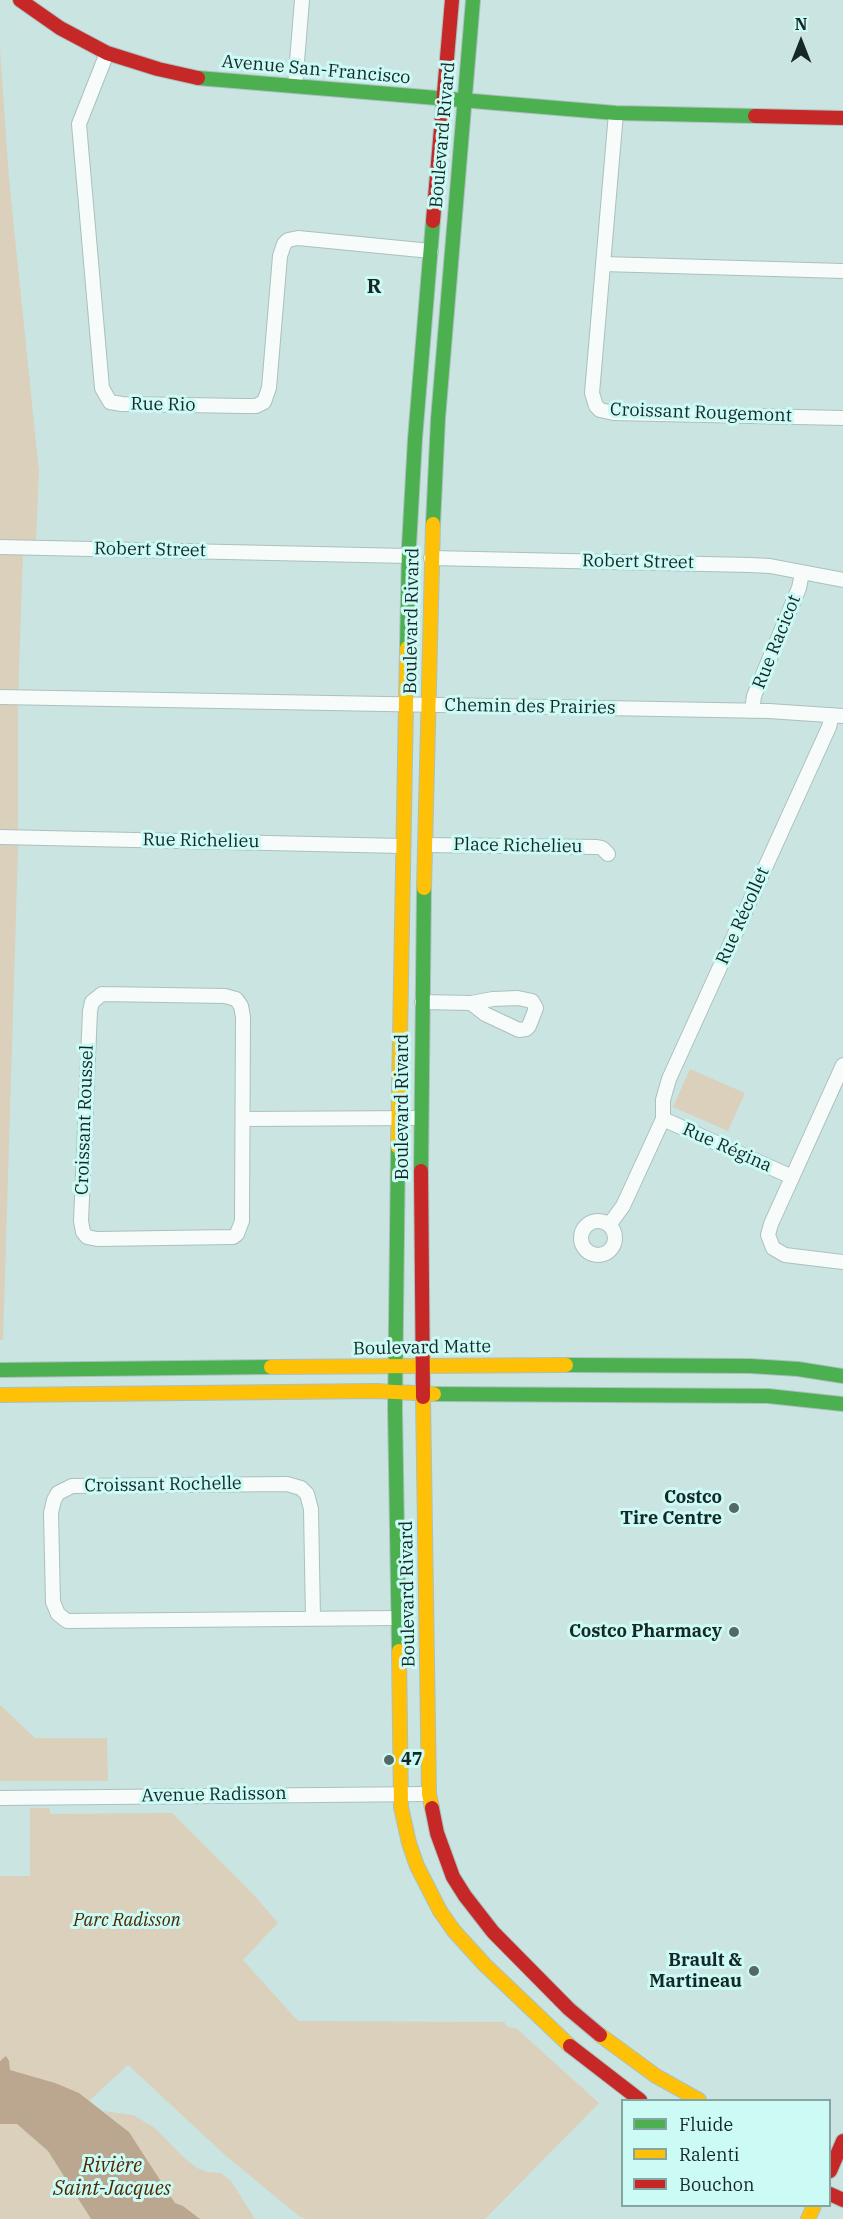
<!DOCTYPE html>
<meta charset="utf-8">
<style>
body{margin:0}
#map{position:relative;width:843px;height:2219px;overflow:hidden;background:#cae4e1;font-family:"IBM Plex Serif",serif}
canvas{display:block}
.legend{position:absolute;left:621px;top:2099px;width:210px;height:108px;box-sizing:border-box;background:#ccfbf6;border:2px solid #83a6a3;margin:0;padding:8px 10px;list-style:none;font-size:18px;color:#152726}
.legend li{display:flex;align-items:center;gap:12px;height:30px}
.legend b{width:30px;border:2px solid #83a6a3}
.north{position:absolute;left:771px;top:12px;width:60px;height:60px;-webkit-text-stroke:4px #ccfbf6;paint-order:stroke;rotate:0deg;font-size:16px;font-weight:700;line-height:24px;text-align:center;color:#152726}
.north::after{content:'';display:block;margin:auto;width:21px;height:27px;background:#152726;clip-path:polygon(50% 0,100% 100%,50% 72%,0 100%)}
</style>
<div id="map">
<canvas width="843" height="2219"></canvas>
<ul class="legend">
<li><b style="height:8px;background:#4caf50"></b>Fluide</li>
<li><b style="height:8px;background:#ffc107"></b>Ralenti</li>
<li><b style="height:8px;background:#c62828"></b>Bouchon</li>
</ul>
<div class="north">N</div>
</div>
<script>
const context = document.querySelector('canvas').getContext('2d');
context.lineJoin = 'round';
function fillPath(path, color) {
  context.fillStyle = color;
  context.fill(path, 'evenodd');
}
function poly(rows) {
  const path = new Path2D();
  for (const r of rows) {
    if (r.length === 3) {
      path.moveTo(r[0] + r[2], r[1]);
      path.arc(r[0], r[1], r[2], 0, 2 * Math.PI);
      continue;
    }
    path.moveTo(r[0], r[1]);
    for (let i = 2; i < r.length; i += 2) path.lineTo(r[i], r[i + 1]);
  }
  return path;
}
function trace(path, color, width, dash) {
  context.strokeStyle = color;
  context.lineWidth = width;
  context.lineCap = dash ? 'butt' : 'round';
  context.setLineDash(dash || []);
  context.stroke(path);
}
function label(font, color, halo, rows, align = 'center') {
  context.font = font + ' "IBM Plex Serif",serif';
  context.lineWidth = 6;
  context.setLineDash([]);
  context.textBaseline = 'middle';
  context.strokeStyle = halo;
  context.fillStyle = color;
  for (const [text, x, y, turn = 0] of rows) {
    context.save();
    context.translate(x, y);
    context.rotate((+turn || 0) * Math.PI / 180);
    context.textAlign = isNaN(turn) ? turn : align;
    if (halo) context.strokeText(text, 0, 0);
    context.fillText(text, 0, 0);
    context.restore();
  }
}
const green = poly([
 [0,49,9,179,39,472,36,541,0,540],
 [0,554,23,554,18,699,18,850,3,1340,0,1340],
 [690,1069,745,1093,728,1131,673,1107],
 [0,1705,35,1738,107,1738,108,1781,0,1781],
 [30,1808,49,1808,51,1814,172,1813,253,1894,278,1923,243,1960,298,2021,504,2022,508,2027,516,2028,599,2103,485,2219,307,2219,299,2216,226,2156,128,2065,89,2101,79,2093,9,2070,2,2059,0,2061,0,1876,30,1876],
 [103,2111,133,2115,155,2128,182,2156,197,2168,208,2172,221,2173,231,2181,255,2219,200,2219,183,2206,175,2203,129,2132],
 [0,2124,17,2124,48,2151,91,2219,0,2219]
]);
const water = poly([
 [6,2056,9,2061,10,2070,55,2083,79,2093,129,2132,175,2203,183,2206,200,2219,91,2219,48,2151,17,2124,0,2124,0,2061]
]);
const street = poly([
 [107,53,79,124,102,388,110,402,122,404,245,406,256,406,264,402,269,388,280,256,284,244,288,240,298,238,431,251],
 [295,86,302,0],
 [616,113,592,393,596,406,600,410,614,413,843,418],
 [603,264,843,271],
 [0,547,408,556],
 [431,558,750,565,770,566,843,580],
 [0,697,769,711,843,716],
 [752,711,754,696,799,588,802,573],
 [0,837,402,846],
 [425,845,597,847,602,848,608,854],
 [102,994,225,996,236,999,241,1006,243,1017,242,1221,237,1234,233,1237,97,1239,87,1237,83,1232,81,1221,90,1011,92,1002,102,994],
 [422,1002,471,1003,493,999,518,998,532,1001,536,1008,529,1026,526,1029,519,1030,485,1014,471,1003],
 [843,1065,771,1224,768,1235,773,1248,785,1255,843,1262],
 [243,1119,421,1118],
 [663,1119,792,1177],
 [598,1238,17],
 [609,1225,623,1206,663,1119,663,1100,669,1079,829,727,832,715],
 [313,1619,311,1509,307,1494,301,1488,287,1484,72,1486,58,1493,54,1500,51,1513,53,1602,58,1614,67,1621,398,1618],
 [0,1798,429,1794]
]);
const fast = poly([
 [198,78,616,113,755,116],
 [433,524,438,419,473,0],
 [407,648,409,546,415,439,433,221],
 [398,1147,395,1408,399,1651],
 [421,1171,424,888],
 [566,1365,750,1366,798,1369,843,1376],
 [0,1370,271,1367],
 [434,1394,768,1396,843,1404]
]);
const slow = poly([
 [424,888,433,524],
 [398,1147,407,648],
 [271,1367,566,1365],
 [0,1395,376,1391,434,1394],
 [423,1397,429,1794,432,1808],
 [399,1651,401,1807,409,1843,417,1866,440,1911,454,1931,485,1965,570,2046],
 [600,2035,656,2076,699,2100],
 [808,2219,814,2206]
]);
const jam = poly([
 [20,0,60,28,107,53,158,69,198,78],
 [755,116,843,118],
 [433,221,452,0],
 [421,1171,423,1397],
 [432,1808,437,1833,453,1877,465,1896,493,1932,569,2009,600,2035],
 [570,2046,640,2100],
 [830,2171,843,2141],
 [830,2194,843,2200]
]);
const markers = [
 [734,1508,6,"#546967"],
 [734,1632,6,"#546967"],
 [389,1760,6,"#546967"],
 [754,1971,6,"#546967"]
];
const streetNames = [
 ["Avenue San-Francisco",316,70,5],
 ["Boulevard Rivard",443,135,-85],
 ["Rue Rio",163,405,1],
 ["Croissant Rougemont",701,413,2],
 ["Robert Street",150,550,1],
 ["Robert Street",638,562,1],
 ["Boulevard Rivard",412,621,-89],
 ["Rue Racicot",777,642,-68],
 ["Chemin des Prairies",530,707,1],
 ["Rue Richelieu",201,841,1],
 ["Place Richelieu",518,846,1],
 ["Rue Récollet",743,916,-66],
 ["Boulevard Rivard",403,1107,-90],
 ["Croissant Roussel",85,1120,-88],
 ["Rue Régina",727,1148,24],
 ["Boulevard Matte",422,1348,-1],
 ["Croissant Rochelle",163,1485,-1],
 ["Boulevard Rivard",408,1594,-91],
 ["Avenue Radisson",214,1795,-1]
];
const poiNames = [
 ["Costco",722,1498],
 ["Tire Centre",722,1519],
 ["Costco Pharmacy",722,1632],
 ["47",401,1760,"left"],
 ["Brault &",742,1961],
 ["Martineau",742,1982]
];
const parkNames = [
 ["Parc Radisson",127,1921]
];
const neighbourhoodNames = [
 ["R",374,287]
];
const waterNames = [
 ["Rivière",112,2166],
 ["Saint-Jacques",112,2189]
];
fillPath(green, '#dad0bc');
fillPath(water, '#bba78f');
trace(street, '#acc0be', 16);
trace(fast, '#acc0be', 16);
trace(slow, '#acc0be', 16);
trace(jam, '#acc0be', 16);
trace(street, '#f7fbfa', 14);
trace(fast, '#4caf50', 14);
trace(slow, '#ffc107', 14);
trace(jam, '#c62828', 14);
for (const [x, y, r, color] of markers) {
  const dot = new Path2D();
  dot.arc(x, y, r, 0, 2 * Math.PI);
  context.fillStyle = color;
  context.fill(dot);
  trace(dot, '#ccfbf6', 2);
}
label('18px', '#152726', '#ccfbf6', streetNames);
label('bold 18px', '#152726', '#ccfbf6', poiNames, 'right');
label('italic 18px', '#4f2800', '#ccfbf6', parkNames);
label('bold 20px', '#152726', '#ccfbf6', neighbourhoodNames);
label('italic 20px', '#502900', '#ccfbf6', waterNames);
</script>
